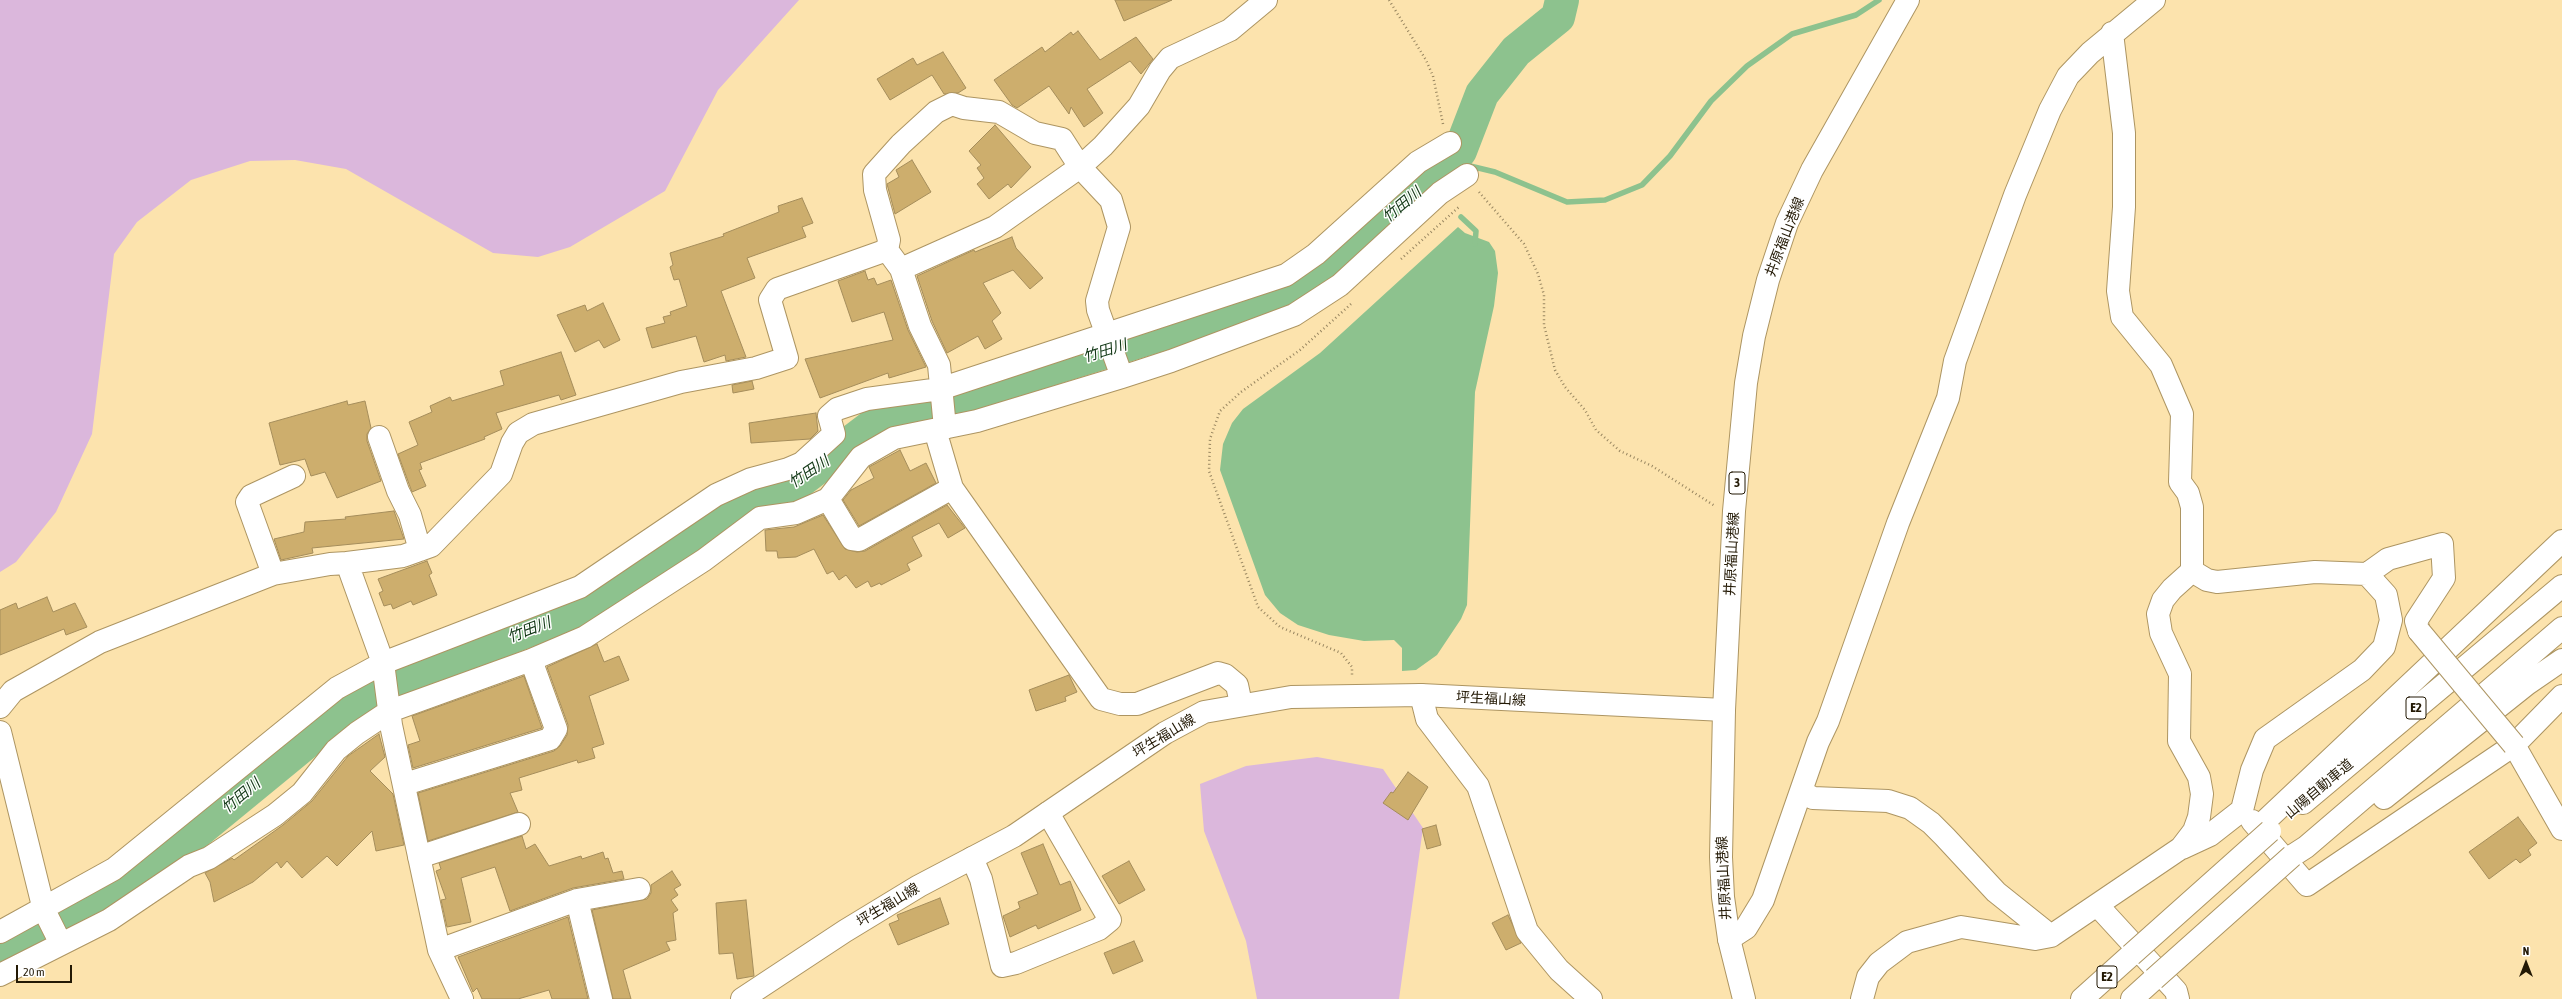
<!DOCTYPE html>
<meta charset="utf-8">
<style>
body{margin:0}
#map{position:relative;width:2562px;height:999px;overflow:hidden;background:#fce3ad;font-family:"Asap Condensed",sans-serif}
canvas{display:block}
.north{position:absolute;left:2506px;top:943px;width:40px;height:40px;-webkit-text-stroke:3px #fff;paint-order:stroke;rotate:0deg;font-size:11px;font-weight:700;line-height:16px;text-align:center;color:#231905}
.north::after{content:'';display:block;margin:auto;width:14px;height:18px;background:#231905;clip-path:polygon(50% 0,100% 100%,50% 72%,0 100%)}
.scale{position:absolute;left:16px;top:965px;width:56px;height:18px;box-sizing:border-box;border:2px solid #231905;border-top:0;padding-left:5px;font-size:12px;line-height:14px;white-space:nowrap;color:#231905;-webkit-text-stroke:3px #fff;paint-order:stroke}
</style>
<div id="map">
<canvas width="2562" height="999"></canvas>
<div class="north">N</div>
<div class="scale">20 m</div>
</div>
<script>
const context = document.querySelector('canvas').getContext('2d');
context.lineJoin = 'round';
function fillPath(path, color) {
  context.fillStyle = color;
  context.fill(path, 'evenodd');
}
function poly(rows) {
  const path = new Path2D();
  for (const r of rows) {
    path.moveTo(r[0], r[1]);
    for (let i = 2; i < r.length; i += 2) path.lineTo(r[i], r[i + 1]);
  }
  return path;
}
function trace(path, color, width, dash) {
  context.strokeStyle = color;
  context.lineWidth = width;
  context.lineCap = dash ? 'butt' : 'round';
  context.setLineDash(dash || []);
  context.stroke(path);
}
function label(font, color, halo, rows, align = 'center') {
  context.font = font + ' "Asap Condensed","Noto Sans JP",sans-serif';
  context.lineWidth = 3;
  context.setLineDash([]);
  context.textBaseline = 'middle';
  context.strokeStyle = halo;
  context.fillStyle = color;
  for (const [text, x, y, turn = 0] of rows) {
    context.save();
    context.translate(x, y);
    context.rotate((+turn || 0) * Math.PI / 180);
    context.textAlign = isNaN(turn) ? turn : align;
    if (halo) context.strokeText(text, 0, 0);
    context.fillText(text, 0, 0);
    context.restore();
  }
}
const green = poly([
 [0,0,799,0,718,90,665,191,570,247,538,257,493,253,346,169,295,160,250,161,191,180,137,222,114,254,92,434,56,512,16,562,0,572],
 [1317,757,1383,769,1423,828,1399,999,1257,999,1246,941,1204,831,1200,784,1246,766]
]);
const water = poly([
 [1458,227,1465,233,1489,242,1495,251,1498,273,1494,306,1475,392,1467,605,1461,619,1437,655,1416,670,1402,671,1402,648,1394,640,1364,641,1329,635,1298,625,1280,613,1265,595,1220,470,1223,444,1232,423,1243,409,1320,353]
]);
const stream = poly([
 [1450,164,1466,165,1495,172,1567,202,1605,200,1642,185,1670,156,1711,101,1747,66,1792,34,1856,15,1879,0],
 [1425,186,1431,192],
 [1461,217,1476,231,1475,244]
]);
const river = poly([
 [0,956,97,907,137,881,366,693,602,602,744,503,796,484,875,424,1283,296,1315,278,1450,164,1460,151,1482,94,1516,51,1558,17,1562,0]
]);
const building = poly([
 [1115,0,1172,0,1124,21,1115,0],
 [1078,31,1100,60,1136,37,1153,59,1141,74,1130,61,1087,89,1103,113,1084,127,1071,107,1069,114,1049,86,1017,108,1012,105,994,80,1042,47,1045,52,1071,32,1073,35,1078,31],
 [943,52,966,88,958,93,944,94,932,75,890,100,877,79,913,58,917,65,943,52],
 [995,125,1031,167,1011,188,1008,184,989,199,977,184,984,178,977,168,981,165,969,151,995,125],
 [912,160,931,192,895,214,887,184,899,177,896,170,912,160],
 [802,198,813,223,802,227,806,237,747,258,755,278,721,291,746,357,726,361,725,355,704,362,696,336,652,348,646,328,665,323,663,317,671,315,670,312,687,306,679,279,674,280,670,267,673,265,670,253,724,236,723,234,779,212,778,206,802,198],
 [1012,237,1016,248,1043,278,1030,289,1013,270,983,283,1001,313,992,321,1002,339,985,349,978,336,947,353,932,321,917,276,974,250,975,252,1012,237],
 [865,271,868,280,874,278,877,285,891,280,908,330,926,367,889,378,888,373,820,398,805,359,893,340,884,312,852,322,838,281,865,271],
 [603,303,620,340,604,348,599,340,575,352,557,315,585,305,587,311,603,303],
 [561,352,576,395,561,400,559,395,496,413,502,429,484,437,485,439,420,463,422,469,419,470,426,486,412,492,398,454,418,445,409,422,432,412,430,406,450,397,452,401,504,385,500,371,561,352],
 [752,381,754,389,733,393,732,385,752,381],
 [347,401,348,405,365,401,371,428,367,434,367,441,381,481,337,498,325,472,311,476,305,459,280,465,269,423,347,401],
 [816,413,818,431,810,439,751,443,749,423,816,413],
 [900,450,910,471,926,463,936,483,859,526,843,500,851,490,874,478,869,467,900,450],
 [947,505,965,528,948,538,939,523,912,537,922,556,907,564,910,570,881,585,880,583,871,587,868,581,856,588,846,575,839,580,833,571,827,574,814,549,796,557,778,558,777,551,766,551,765,530,794,527,823,515,845,549,857,552,865,551,947,505],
 [394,511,404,539,312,548,313,553,281,560,274,539,304,532,305,522,346,519,345,517,394,511],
 [427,561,432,573,429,575,437,595,413,605,411,601,393,609,391,604,384,606,379,593,383,591,378,579,427,561],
 [47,597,53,612,75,603,87,627,66,635,64,629,0,655,0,610,16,603,18,609,47,597],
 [597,644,604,662,619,656,629,680,589,696,604,744,592,748,595,758,578,763,577,760,519,778,522,790,510,793,518,812,428,841,418,793,554,751,560,746,567,735,568,725,547,667,597,644],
 [1069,675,1077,692,1065,697,1066,701,1036,711,1029,690,1069,675],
 [524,676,542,728,413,768,408,745,420,741,412,716,524,676],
 [379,734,385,757,370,771,393,794,404,845,376,851,372,831,337,866,327,856,302,878,287,861,281,868,277,862,253,882,214,902,210,882,205,873,232,858,234,860,283,825,312,801,348,756,379,734],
 [1408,772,1428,787,1408,820,1383,803,1391,792,1393,793,1408,772],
 [2518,817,2537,843,2528,850,2531,855,2520,863,2516,859,2489,879,2469,852,2518,817],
 [1436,825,1441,845,1427,849,1422,829,1436,825],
 [522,836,526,849,535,844,549,866,581,856,582,859,603,852,605,859,608,858,613,873,622,871,624,879,573,888,510,911,495,867,461,878,471,922,447,927,441,900,446,899,436,871,441,869,439,863,522,836],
 [1043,844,1060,885,1070,881,1081,910,1038,929,1036,925,1010,937,1003,916,1020,908,1018,902,1038,894,1021,853,1043,844],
 [1129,861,1145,890,1119,904,1102,876,1129,861],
 [672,871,681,885,674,889,678,895,671,900,678,910,673,913,676,940,666,942,670,950,623,970,631,999,613,999,592,910,647,899,651,893,651,885,672,871],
 [940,898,949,924,898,945,889,924,899,920,897,915,940,898],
 [746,900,754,976,737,979,733,953,719,954,716,903,746,900],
 [1508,915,1521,943,1506,950,1492,923,1508,915],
 [568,917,588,999,552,999,549,990,518,999,482,999,477,988,473,992,458,957,568,917],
 [1134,941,1143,961,1113,974,1104,953,1134,941]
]);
const path = poly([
 [1389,0,1426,60,1433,76,1443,124],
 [1479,192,1524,244,1538,274,1544,295,1544,325,1555,370,1565,387,1585,410,1596,430,1620,451,1652,466,1715,506],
 [1401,259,1460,206],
 [1351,304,1300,350,1241,392,1220,411,1210,439,1209,471,1258,607,1280,627,1341,653,1352,667,1352,676]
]);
const street = poly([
 [887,250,889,240,875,190,874,174,901,144,936,112,952,104,964,108,999,112,1035,133,1062,139,1080,167,1111,200,1119,227,1097,301,1098,310,1122,377],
 [901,269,995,227,1080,167,1103,146,1139,106,1160,70,1170,58,1230,30,1266,0],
 [935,430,952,488,1101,699,1120,704,1137,704,1218,673,1225,675,1237,685,1241,704],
 [379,437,398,491,410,515,420,550],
 [828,499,852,539,859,540,952,488],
 [2192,571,2207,580,2217,582,2315,572,2367,574],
 [273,574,247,502,251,496,294,476],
 [1421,695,1427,719,1478,786,1527,931,1559,970,1591,999],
 [0,707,13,691,100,642,273,574,330,564,347,563],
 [0,732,44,910,61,944],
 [2514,745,2562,829],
 [405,784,550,739,556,729,531,660],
 [1802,792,1813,798,1888,801,1910,808,1931,823,1945,837,1996,892,2051,936,2181,848,2194,831,2199,817,2202,794,2199,777,2179,741,2180,674,2161,633,2158,614,2163,600,2172,589,2192,571,2192,507,2188,493,2180,482,2182,414,2161,365,2122,317,2118,291,2124,207,2124,133,2112,33],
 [2252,821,2307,885,2514,745,2562,696],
 [2182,848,2210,835,2242,810,2252,770,2265,739,2362,670,2384,647,2391,620,2386,595,2367,574,2388,559,2442,544,2444,578,2416,621,2419,631],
 [419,857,519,824],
 [972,858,981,879,1002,966,1016,963,1099,929,1110,920,1048,813],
 [577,900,601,999],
 [2098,906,2176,991,2178,999],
 [0,932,114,869,337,688,383,663,580,587,716,495,751,479,788,469,802,463,834,434,829,416,837,409,867,399,940,389,1286,275,1316,254,1418,162,1450,143],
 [1729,939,1746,928,1763,900,1818,742,1828,721,1898,523,1948,398,1955,361,2015,195,2050,110,2068,76,2090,53,2154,0],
 [439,950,577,900,639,889],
 [0,975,109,920,189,866,209,858,275,815,302,793,336,750,357,733,390,711,531,660,585,637,704,560,760,518,796,513,828,499,861,457,894,438,977,421,1122,377,1171,361,1294,315,1340,285,1440,193,1467,175],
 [462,999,439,950,391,725,383,663,347,563,403,556,431,546,501,474,512,443,518,433,533,424,681,382,756,368,787,358,770,300,777,289,887,250,901,269,920,326,939,365,945,428],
 [1862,999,1868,977,1879,963,1907,942,1961,927,2035,939,2051,936]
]);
const secondary = poly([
 [742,999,845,931,919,886,1014,836,1165,733,1204,712,1291,697,1421,695,1724,710]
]);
const primary = poly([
 [1744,999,1729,939,1723,897,1721,857,1724,710,1734,511,1746,383,1754,336,1768,280,1787,223,1812,170,1908,0]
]);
const highway = poly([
 [2384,798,2527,684,2562,660],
 [2303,803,2562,586],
 [2263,823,2562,541],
 [2292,856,2306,847,2562,628],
 [2082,999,2131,955],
 [2132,999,2154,979]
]);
const streetBridge = poly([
 [2419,631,2514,745]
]);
const highwayBridge = poly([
 [2131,955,2270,831],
 [2154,979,2292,856]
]);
const shields = [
 [1737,483,16],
 [2416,708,20],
 [2107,977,20]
];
const shieldNames = [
 ["3",1737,483],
 ["E2",2416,708],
 ["E2",2107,977]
];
const streetNames = [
 ["井原福山港線",1785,237,-69],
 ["井原福山港線",1732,554,-87],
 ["坪生福山線",1491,699,3],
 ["坪生福山線",1164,736,-31],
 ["山陽自動車道",2319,789,-40],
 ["井原福山港線",1724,878,-93],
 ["坪生福山線",888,905,-31]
];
const waterNames = [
 ["竹田川",1402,205,-40],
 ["竹田川",1105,351,-17],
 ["竹田川",809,472,-34],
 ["竹田川",529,630,-21],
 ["竹田川",241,796,-40]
];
fillPath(green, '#dbb7dc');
fillPath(water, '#8dc28e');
trace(stream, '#8dc28e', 5.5);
trace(river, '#8dc28e', 34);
fillPath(building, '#cdae6d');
trace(building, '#a58d5b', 1);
trace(street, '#ad9562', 24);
trace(secondary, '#ad9562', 24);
trace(primary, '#ad9562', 24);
trace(highway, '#ad9562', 24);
trace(path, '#988660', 2.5, [1, 3]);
trace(street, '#fff', 22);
trace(secondary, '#fff', 22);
trace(primary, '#fff', 22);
trace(highway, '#fff', 22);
trace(streetBridge, '#ad9562', 24, []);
trace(highwayBridge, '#ad9562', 24, []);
trace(streetBridge, '#fff', 22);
trace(highwayBridge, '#fff', 22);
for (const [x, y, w] of shields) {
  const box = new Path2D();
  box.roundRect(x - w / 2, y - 11, w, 22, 3);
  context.fillStyle = '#fff';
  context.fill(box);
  trace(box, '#231905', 1);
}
label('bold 13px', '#231905', null, shieldNames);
label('14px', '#231905', '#fff', streetNames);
label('italic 15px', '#103614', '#fff', waterNames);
</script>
